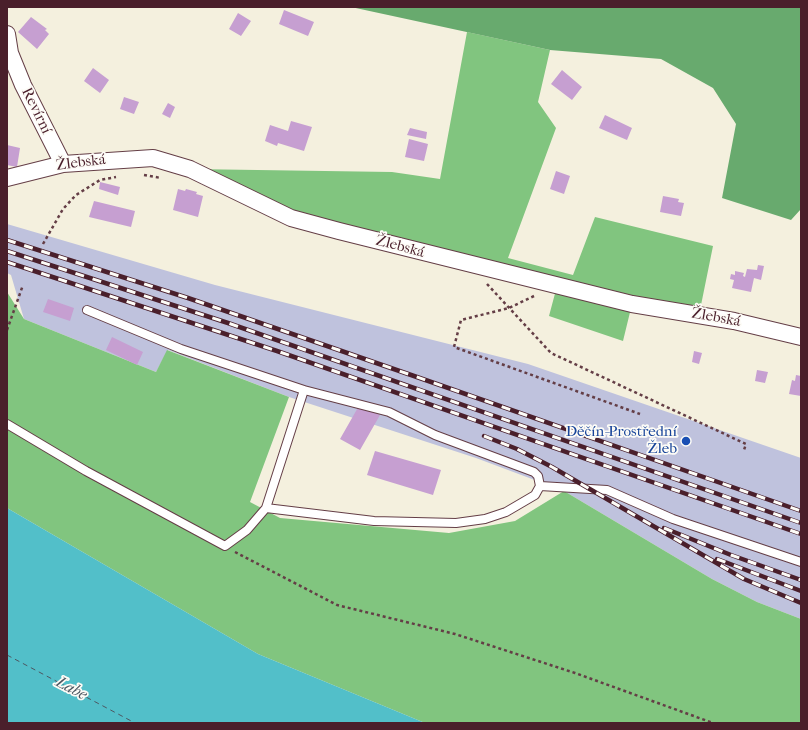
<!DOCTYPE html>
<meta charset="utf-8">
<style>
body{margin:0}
#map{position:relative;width:808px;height:730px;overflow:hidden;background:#f4f0de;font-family:"IM FELL French Canon",serif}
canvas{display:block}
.frame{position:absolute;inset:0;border:8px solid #4a1f2b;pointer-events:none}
</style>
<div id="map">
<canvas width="808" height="730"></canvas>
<div class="frame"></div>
</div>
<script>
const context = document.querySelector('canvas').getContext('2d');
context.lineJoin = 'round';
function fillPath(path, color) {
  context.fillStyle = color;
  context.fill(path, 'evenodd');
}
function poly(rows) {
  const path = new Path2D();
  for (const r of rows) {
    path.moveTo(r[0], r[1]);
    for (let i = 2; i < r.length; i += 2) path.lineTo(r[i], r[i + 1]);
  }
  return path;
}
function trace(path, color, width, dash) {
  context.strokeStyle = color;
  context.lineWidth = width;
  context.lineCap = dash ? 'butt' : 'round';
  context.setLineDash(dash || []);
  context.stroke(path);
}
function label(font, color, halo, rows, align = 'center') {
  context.font = font + ' "IM FELL French Canon",serif';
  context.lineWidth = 3.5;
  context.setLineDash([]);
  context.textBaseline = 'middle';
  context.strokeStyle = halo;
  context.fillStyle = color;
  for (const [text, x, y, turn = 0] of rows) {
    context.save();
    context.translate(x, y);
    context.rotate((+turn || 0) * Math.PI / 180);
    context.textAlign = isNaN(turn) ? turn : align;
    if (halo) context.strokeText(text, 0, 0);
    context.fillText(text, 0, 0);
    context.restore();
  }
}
const industrial = poly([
 [7,224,215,285,528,364,801,458,801,619,757,602,712,579,564,491,476,458,289,397,168,350,156,372,24,319,11,275,7,273]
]);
const green = poly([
 [467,32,550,50,538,102,556,128,508,258,573,275,595,217,713,246,699,315,632,304,623,341,549,316,557,286,339,231,190,169,392,172,440,179],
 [7,292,24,319,156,372,167,350,289,397,250,502,280,518,449,533,515,521,564,491,712,579,757,602,801,619,801,723,425,723,258,654,7,508]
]);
const forest = poly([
 [351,7,801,7,801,209,791,220,722,198,736,124,713,88,661,59,550,50]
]);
const water = poly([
 [7,508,258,654,425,723,7,723]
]);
const ferry = poly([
 [7,655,135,723]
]);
const building = poly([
 [284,10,314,22,308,36,279,24],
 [238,13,251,21,241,36,229,29],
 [31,17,47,29,45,30,49,34,37,49,18,32],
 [93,68,109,80,100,93,84,81],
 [562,70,582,87,572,100,551,84],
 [124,97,139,102,134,114,120,109],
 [168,103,175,107,170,118,162,114],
 [605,115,632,128,627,140,599,128],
 [291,121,312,127,304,151,278,143,277,146,265,141,270,125,288,131],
 [410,128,427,132,426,139,407,135],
 [409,139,428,144,424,161,405,157],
 [7,145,20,148,17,167,7,165],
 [556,171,570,176,564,194,550,189],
 [100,182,120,187,118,195,99,189],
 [178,189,185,191,186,189,197,192,196,194,203,196,198,217,173,210],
 [663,196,679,199,678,202,684,203,681,216,660,212],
 [94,201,135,211,131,227,89,217],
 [758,265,764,266,761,280,754,278,751,292,732,288,734,280,730,279,731,274,735,275,735,271,744,273,743,276,745,277,747,269,757,270],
 [48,299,74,308,70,321,43,312],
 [112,337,143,352,137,365,106,350],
 [694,351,702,353,699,364,692,362],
 [757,370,768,372,765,383,755,381],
 [796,375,801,376,801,396,789,394,792,380,795,381],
 [360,404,380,415,360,450,340,439],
 [375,451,441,470,433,495,367,475]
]);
const path = poly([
 [144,175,161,178],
 [43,244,63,209,76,195,100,180,116,177],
 [487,284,551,353,746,444,744,450],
 [534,296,509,308,461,320,454,347,640,414],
 [7,330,23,285],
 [235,552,337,605,455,634,575,673,713,723]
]);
const service = poly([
 [7,424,86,471,225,546,247,530,266,508,304,390,181,349,87,310],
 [540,486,607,490,673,519,801,562],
 [266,508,374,521,456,523,485,519,506,512,535,495,540,486,538,476,534,472,435,435,389,412,304,390]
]);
const minor = poly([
 [7,34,10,53,23,85,63,164],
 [7,178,63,164,153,158,190,169,291,218,339,231,632,304,734,321,801,337]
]);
const rail = poly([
 [7,240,188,298,414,376,801,511],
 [7,251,228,323,801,523],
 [7,262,277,351,801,534],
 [484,436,517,449,552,467,744,579,801,603],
 [664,528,731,555,801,580],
 [717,559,801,591]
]);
const markers = [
 [686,441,5,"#1a4fb4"]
];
const streetNames = [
 ["Revírní",36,111,64],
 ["Žlebská",81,163,-7],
 ["Žlebská",400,247,15],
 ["Žlebská",716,318,10]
];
const transitNames = [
 ["Děčín-Prostřední",677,432],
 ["Žleb",677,449]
];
const waterNames = [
 ["Labe",71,689,28]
];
fillPath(industrial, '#bfc2dd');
fillPath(green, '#81c57f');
fillPath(forest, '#68aa6e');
fillPath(water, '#52bfc9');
trace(ferry, '#4d5762', 1, [5, 4]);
fillPath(building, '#c69fd1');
trace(service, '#643e46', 10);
trace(minor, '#643e46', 18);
trace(path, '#643e46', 2.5, [3, 3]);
trace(service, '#fff', 8);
trace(minor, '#fff', 16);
trace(rail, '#4a1f2b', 4.5);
trace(rail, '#fdfcf7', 3, [9]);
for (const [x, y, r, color] of markers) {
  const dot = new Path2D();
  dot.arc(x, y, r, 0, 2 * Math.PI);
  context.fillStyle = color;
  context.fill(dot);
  trace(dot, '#fdfcf7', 1.5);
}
label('15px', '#4a1f2b', '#fdfcf7', streetNames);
label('15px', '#164399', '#fdfcf7', transitNames, 'right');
label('italic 16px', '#4d5762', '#fdfcf7', waterNames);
</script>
